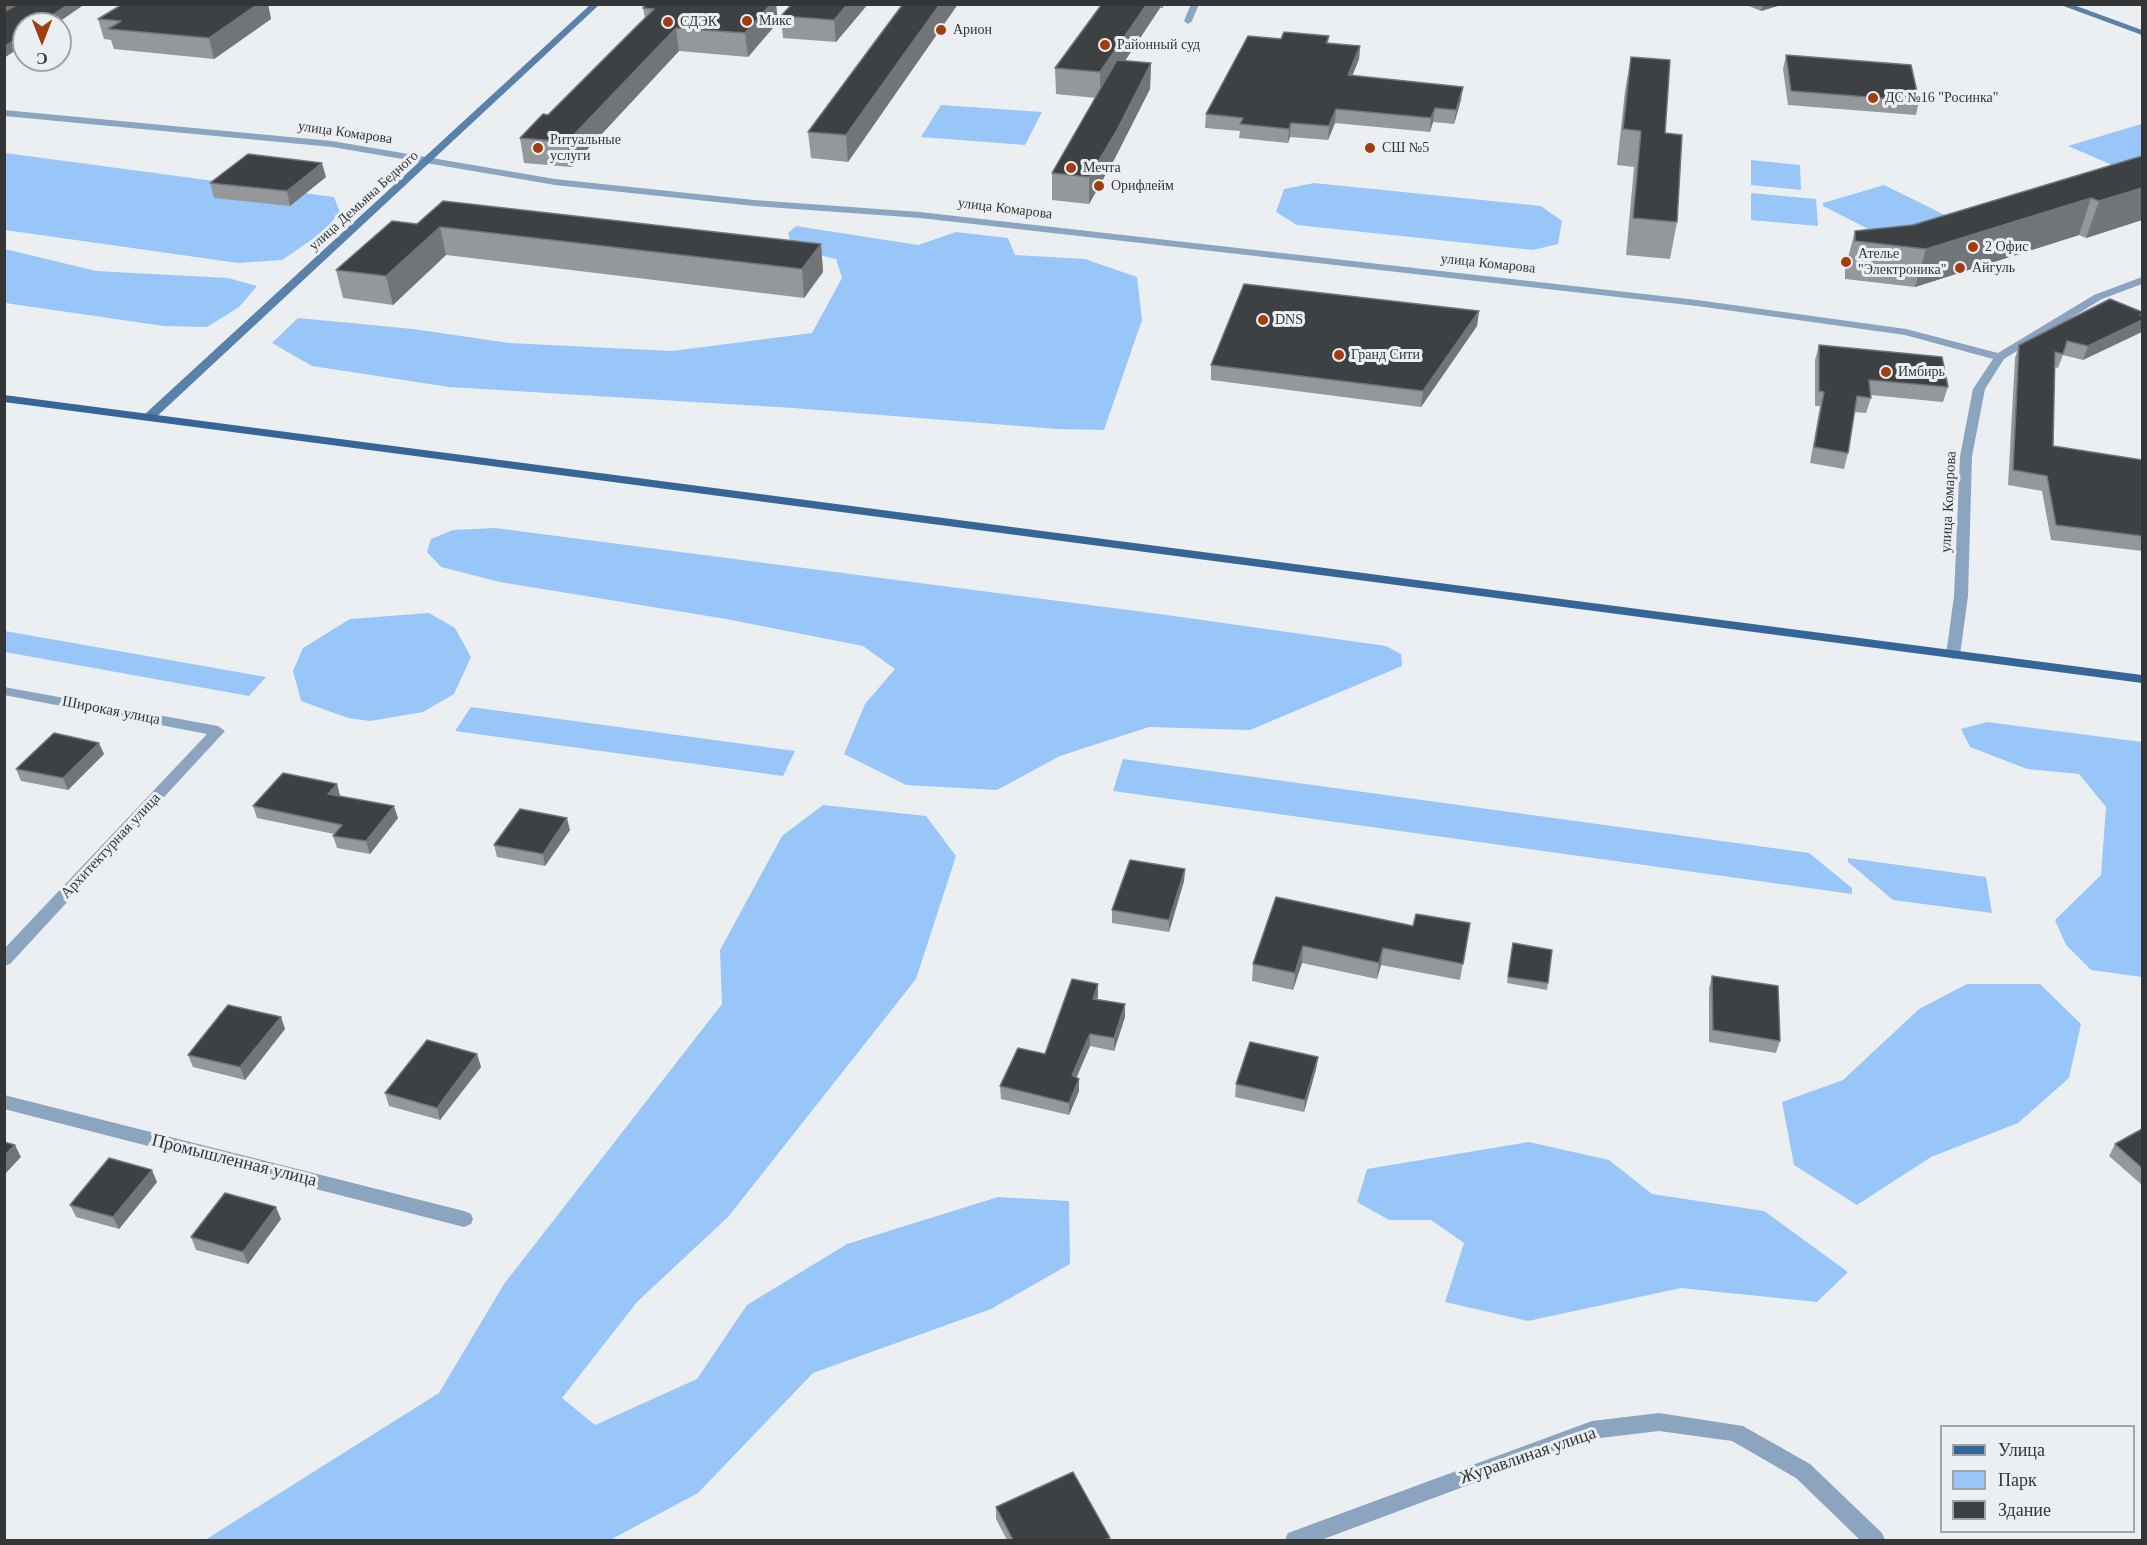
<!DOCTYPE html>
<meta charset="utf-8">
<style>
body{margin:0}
#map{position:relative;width:2147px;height:1545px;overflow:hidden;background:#eceff2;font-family:"Times New Roman",serif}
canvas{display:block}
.frame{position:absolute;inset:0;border:6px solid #333536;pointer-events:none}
.legend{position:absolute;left:1940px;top:1425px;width:195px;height:108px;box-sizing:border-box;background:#eceff2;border:2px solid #a2a5a7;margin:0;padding:8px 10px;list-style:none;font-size:18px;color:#333536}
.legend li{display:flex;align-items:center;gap:12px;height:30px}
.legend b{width:30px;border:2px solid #a2a5a7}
.north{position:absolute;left:12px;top:12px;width:60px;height:60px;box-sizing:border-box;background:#eceff2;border:2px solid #a2a5a7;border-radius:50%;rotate:180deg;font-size:16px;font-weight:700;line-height:24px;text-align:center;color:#333536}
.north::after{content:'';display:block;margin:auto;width:21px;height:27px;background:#a23d0f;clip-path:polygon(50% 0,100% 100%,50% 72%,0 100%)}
</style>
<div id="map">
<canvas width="2147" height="1545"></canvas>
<div class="frame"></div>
<ul class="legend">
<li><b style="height:8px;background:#366698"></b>Улица</li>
<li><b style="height:16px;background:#99c6f8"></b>Парк</li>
<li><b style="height:16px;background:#3e4144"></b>Здание</li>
</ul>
<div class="north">С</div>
</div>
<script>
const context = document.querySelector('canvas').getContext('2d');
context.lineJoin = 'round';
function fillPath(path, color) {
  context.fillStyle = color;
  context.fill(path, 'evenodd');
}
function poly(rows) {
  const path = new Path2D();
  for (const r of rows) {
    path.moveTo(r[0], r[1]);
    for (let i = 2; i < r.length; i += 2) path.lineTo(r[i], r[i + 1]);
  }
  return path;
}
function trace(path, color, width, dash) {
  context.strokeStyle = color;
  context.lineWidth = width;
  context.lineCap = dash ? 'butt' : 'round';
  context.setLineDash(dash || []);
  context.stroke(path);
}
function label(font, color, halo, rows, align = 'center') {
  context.font = font + ' "Times New Roman",serif';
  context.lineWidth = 6;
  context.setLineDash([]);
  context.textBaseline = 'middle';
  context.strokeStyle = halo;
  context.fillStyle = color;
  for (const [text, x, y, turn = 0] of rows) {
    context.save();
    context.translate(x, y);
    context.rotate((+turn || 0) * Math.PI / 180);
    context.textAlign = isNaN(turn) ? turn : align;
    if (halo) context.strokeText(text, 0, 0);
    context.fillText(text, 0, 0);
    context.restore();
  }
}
const green = poly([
 [941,105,1042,112,1025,145,921,137],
 [2141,124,2142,161,2119,168,2068,146],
 [5,153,334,197,340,212,323,232,282,260,238,263,5,230],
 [1751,160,1800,165,1801,190,1751,185],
 [1314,183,1541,206,1562,221,1558,244,1533,250,1297,225,1276,212,1284,189],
 [1884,185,1947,216,1882,236,1823,206,1823,203],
 [1751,193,1816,199,1818,226,1751,220],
 [796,226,918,245,956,232,1008,238,1015,255,1085,259,1137,277,1142,320,1104,430,1057,429,793,408,449,387,312,366,272,343,298,318,413,329,509,343,672,351,812,333,842,278,836,259,793,249,788,233],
 [5,249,96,271,228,278,257,286,239,307,207,327,164,326,5,303],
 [495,528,1167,615,1386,646,1401,654,1402,666,1250,730,1149,727,1060,756,997,790,906,785,844,754,865,704,895,669,863,646,726,619,500,582,441,567,427,552,431,539,453,530],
 [429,613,455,628,471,657,454,694,423,712,370,721,348,718,301,701,293,671,303,648,350,619],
 [4,631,5,631,266,677,249,696,5,652],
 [471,707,795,751,783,776,455,731],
 [1987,722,2142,742,2142,977,2091,970,2066,945,2055,920,2101,875,2106,807,2079,774,2027,769,1970,747,1961,729],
 [1123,759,1809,853,1852,888,1852,894,1113,791],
 [823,805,926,816,956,856,916,979,728,1217,637,1302,562,1398,595,1425,697,1379,747,1305,847,1244,998,1197,1069,1201,1070,1264,991,1309,813,1373,698,1493,610,1540,205,1540,439,1393,504,1284,722,1004,720,950,782,836],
 [1848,858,1986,877,1992,913,1893,900,1848,862],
 [1967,984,2040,984,2081,1024,2069,1078,2018,1123,1931,1157,1857,1205,1794,1165,1782,1102,1843,1080,1919,1009],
 [1529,1142,1609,1160,1652,1194,1764,1211,1848,1272,1817,1302,1681,1288,1528,1321,1445,1302,1464,1243,1431,1220,1389,1220,1357,1202,1367,1169]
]);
const street = poly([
 [1191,4,1199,4,1192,21,1188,24,1184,21,1191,4],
 [4,110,332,141,555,179,754,200,920,212,1697,300,1906,329,1998,353,2094,295,2142,277,2142,284,2102,299,2004,359,1985,389,1972,456,1968,596,1960,655,1953,659,1946,655,1954,596,1960,456,1973,389,1993,359,1905,335,1697,306,920,218,754,206,555,185,332,147,4,116,4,110],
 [4,687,218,726,225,731,10,964,4,966,4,949,207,734,4,695,4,687],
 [4,1095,464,1211,471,1214,473,1219,471,1224,464,1227,4,1109,4,1095],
 [1659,1413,1743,1426,1810,1464,1882,1533,1885,1540,1860,1540,1796,1478,1732,1441,1659,1431,1592,1439,1321,1540,1285,1540,1288,1533,1592,1421,1659,1413]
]);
const secondary = poly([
 [591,4,600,4,153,420,145,420,145,414,591,4],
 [2058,4,2071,4,2142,30,2142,35,2058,4]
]);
const primary = poly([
 [4,395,2142,675,2142,683,4,402,4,395]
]);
const wall = poly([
 [123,4,268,4,271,19,214,59,114,49,111,40,104,39,98,19],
 [646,4,776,4,778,22,748,57,679,51,571,167,524,163,520,138,548,115,645,18,643,8],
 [792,4,868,4,836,42,783,38,781,16],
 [903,4,958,4,848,162,811,158,808,132],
 [1102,4,1164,4,1163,8,1160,8,1125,61,1151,63,1150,89,1115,158,1089,204,1052,200,1052,173,1096,98,1056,94,1055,68],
 [1744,4,1784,4,1761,11],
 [1329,36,1328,43,1360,46,1359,59,1352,76,1461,100,1454,124,1433,122,1430,132,1335,123,1328,140,1290,137,1288,143,1239,138,1240,131,1205,128,1206,114,1281,39],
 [1786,55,1919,101,1916,115,1788,105,1783,69],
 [1631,57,1665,133,1677,222,1670,259,1626,255,1634,167,1617,165,1625,91],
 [2142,156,2142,220,2086,238,2079,235,1915,287,1845,279,1845,269,1855,231,1913,225],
 [326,177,290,206,214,198,210,183],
 [417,224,821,244,823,272,804,298,446,255,393,305,343,298,336,270],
 [1479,311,1477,326,1421,407,1211,380,1211,365],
 [2142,312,2083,360,2063,355,2058,368,2054,367,2053,446,2142,460,2142,551,2051,540,2042,491,2008,485,2015,358,2019,345],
 [1819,345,1948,387,1943,402,1870,395,1871,398,1866,413,1854,412,1848,453,1844,469,1810,463,1820,406,1815,406,1815,360],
 [104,754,68,790,21,781,16,769],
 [337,784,340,796,398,818,370,854,337,848,333,836,334,834,257,818,253,806],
 [570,830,545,866,497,857,494,845],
 [1185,869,1184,881,1169,932,1112,923,1112,910],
 [1276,897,1413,926,1470,923,1460,980,1381,965,1377,979,1302,963,1293,990,1252,981,1253,964],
 [1513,943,1548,983,1547,990,1507,983],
 [1712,976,1780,1041,1776,1053,1709,1042,1709,988],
 [1098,984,1098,996,1097,999,1125,1004,1125,1017,1114,1051,1090,1046,1076,1078,1079,1091,1069,1115,1001,1099,1000,1086,1045,1054],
 [281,1017,285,1029,245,1080,193,1067,188,1055],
 [477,1054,481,1067,440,1120,389,1106,385,1093],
 [1318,1057,1316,1069,1304,1112,1235,1097,1236,1084],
 [2142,1129,2142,1185,2109,1156,2115,1144],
 [157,1182,119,1229,76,1217,70,1205],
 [281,1219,248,1264,196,1250,191,1237],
 [996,1507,1110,1540,1007,1540,996,1519]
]);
const shadedWall = poly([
 [4,4,19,4,4,13],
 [69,4,85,4,56,24,39,24],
 [258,4,268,4,271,19,214,59,209,38],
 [771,4,776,4,778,22,748,57,745,33],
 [848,4,868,4,836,42,834,20],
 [940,4,958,4,848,162,846,135],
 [1147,4,1160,4,1160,8,1100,98,1100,72],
 [1763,4,1784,4,1761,11],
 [676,28,679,51,571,167,567,142],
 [24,34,24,45,4,58,4,47],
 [1360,46,1359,59,1347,89,1348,75],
 [1151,63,1150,89,1115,158,1089,204,1089,177],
 [1463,87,1461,100,1454,124,1456,110],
 [1435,108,1433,122,1430,132,1431,118],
 [1336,109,1335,123,1328,140,1329,126],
 [1291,123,1290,137,1288,143,1289,129],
 [322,163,326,177,290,206,287,191],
 [2142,188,2142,220,2086,238,2099,201],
 [2091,198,2079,235,1915,287,1926,249],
 [440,227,446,255,393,305,386,276],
 [821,244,823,272,804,298,802,269],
 [1479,311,1477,326,1421,407,1423,391],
 [2142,314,2142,332,2083,360,2088,346],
 [99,743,104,754,68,790,63,778],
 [337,784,340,796,328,794],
 [394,806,398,818,370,854,366,841],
 [567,818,570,830,545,866,543,854],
 [1185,869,1184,881,1169,932,1169,920],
 [1303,946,1302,963,1293,990,1295,973],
 [1383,948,1381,965,1377,979,1379,963],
 [1098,984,1098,996,1093,1011,1093,999],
 [1125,1004,1125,1017,1114,1051,1114,1038],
 [281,1017,285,1029,245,1080,240,1067],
 [1090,1034,1090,1046,1072,1088,1072,1075],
 [477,1054,481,1067,440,1120,437,1108],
 [1318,1057,1316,1069,1304,1112,1305,1100],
 [1079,1079,1079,1091,1069,1115,1069,1103],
 [15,1145,21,1157,4,1175,4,1156],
 [152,1170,157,1182,119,1229,113,1217],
 [276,1207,281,1219,248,1264,243,1252]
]);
const building = poly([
 [18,4,69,4,39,24,24,24,24,34,4,47,4,12,18,4],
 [123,4,258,4,209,38,108,29,121,21,98,19,123,4],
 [646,4,771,4,745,33,676,28,567,142,520,138,543,114,548,115,654,9,643,8,646,4],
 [792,4,848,4,834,20,781,16,792,4],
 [903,4,940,4,846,135,808,132,903,4],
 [1102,4,1147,4,1100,72,1055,68,1102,4],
 [1284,32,1329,36,1326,43,1360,46,1348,75,1463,87,1456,110,1435,108,1431,118,1336,109,1329,126,1291,123,1289,129,1240,124,1243,118,1206,114,1248,36,1281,39,1284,32],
 [1786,55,1911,65,1919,101,1791,91,1786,55],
 [1631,57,1670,60,1665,133,1682,135,1677,222,1633,218,1641,131,1623,129,1631,57],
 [1117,60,1151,63,1116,132,1089,177,1052,173,1117,60],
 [248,154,322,163,287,191,210,183,248,154],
 [2142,156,2142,188,2099,201,2091,198,1926,249,1855,241,1855,231,1913,225,2142,156],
 [443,201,821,244,802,269,440,227,386,276,336,270,392,221,417,224,443,201],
 [1244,284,1479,311,1423,391,1211,365,1244,284],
 [2110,299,2142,312,2142,314,2140,315,2142,316,2142,320,2088,346,2067,341,2063,354,2055,352,2053,446,2142,460,2142,536,2056,525,2047,476,2013,470,2019,345,2110,299],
 [1819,345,1942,357,1948,387,1869,380,1871,398,1857,396,1848,453,1814,447,1824,392,1819,391,1819,345],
 [54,733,99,743,63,778,16,769,54,733],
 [283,773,337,784,328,794,394,806,366,841,333,836,342,825,253,806,283,773],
 [520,809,567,818,543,854,494,845,520,809],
 [1130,860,1185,869,1169,920,1112,910,1130,860],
 [1276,897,1413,926,1416,914,1470,923,1463,964,1383,948,1379,963,1303,946,1295,973,1253,964,1276,897],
 [1513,943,1552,950,1548,983,1508,977,1513,943],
 [1712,976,1778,986,1780,1041,1713,1030,1712,976],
 [1072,979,1098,984,1093,999,1125,1004,1114,1038,1090,1034,1072,1075,1079,1079,1069,1103,1000,1086,1018,1048,1045,1054,1072,979],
 [228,1005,281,1017,240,1067,188,1055,228,1005],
 [427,1040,477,1054,437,1108,385,1093,427,1040],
 [1250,1042,1318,1057,1305,1100,1236,1084,1250,1042],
 [2142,1129,2142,1168,2115,1144,2142,1129],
 [4,1142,15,1145,4,1156,4,1142],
 [109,1158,152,1170,113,1217,70,1205,109,1158],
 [225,1193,276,1207,243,1252,191,1237,225,1193],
 [1073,1472,1110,1538,1105,1540,1013,1540,996,1507,1073,1472]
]);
const markers = [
 [747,21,6,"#a23d0f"],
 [668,22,6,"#a23d0f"],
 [941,30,6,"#a23d0f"],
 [1105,45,6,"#a23d0f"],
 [1873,98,6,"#a23d0f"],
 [538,148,6,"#a23d0f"],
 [1370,148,6,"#a23d0f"],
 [1071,168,6,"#a23d0f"],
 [1099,186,6,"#a23d0f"],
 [1973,247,6,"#a23d0f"],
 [1846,262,6,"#a23d0f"],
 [1960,268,6,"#a23d0f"],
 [1263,320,6,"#a23d0f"],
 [1339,355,6,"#a23d0f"],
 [1886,372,6,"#a23d0f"]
];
const farPoinames = [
 ["Микс",759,21],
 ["СДЭК",680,22],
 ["Арион",953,30],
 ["Районный суд",1117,45],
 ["ДС №16 \"Росинка\"",1885,98],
 ["Ритуальные",550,140],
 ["услуги",550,156],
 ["СШ №5",1382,148],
 ["Мечта",1083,168],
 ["Орифлейм",1111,186],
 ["2 Офис",1985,247],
 ["Ателье",1858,254],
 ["\"Электроника\"",1858,270],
 ["Айгуль",1972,268],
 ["DNS",1275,320],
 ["Гранд Сити",1351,355],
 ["Имбирь",1898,372]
];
const farStreetnames = [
 ["улица Комарова",345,133,8],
 ["улица Демьяна Бедного",364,201,-42],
 ["улица Комарова",1005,209,7],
 ["улица Комарова",1488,264,6]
];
const streetNames = [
 ["улица Комарова",1949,502,-87],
 ["Широкая улица",111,711,11],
 ["Архитектурная улица",111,846,-47]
];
const nearStreetnames = [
 ["Промышленная улица",234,1161,14],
 ["Журавлиная улица",1528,1456,-19]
];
fillPath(green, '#99c6f8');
fillPath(street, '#8ba5c1');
fillPath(secondary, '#5a81aa');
fillPath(primary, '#366698');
fillPath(wall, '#95989b');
fillPath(shadedWall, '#727578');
fillPath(building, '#3e4144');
trace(building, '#727578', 1.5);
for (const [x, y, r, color] of markers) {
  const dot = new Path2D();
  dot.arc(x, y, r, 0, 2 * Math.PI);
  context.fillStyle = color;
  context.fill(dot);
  trace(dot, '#eceff2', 2);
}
label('14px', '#333536', '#eceff2', farPoinames, 'left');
label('14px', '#333536', '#eceff2', farStreetnames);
label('15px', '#333536', '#eceff2', streetNames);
label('18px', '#333536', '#eceff2', nearStreetnames);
</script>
